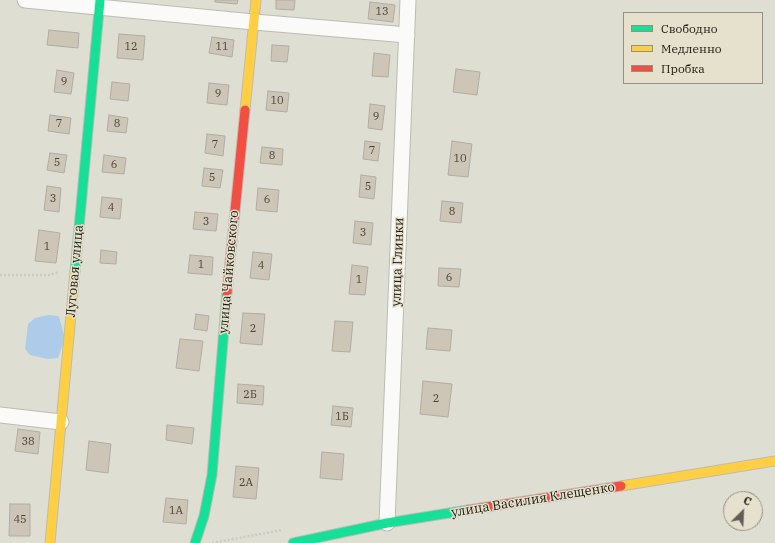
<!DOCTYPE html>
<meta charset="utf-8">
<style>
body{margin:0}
#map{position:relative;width:775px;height:543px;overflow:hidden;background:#dfded3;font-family:"IBM Plex Serif",serif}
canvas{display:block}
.legend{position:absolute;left:623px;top:12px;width:140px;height:72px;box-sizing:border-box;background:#e5e1cd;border:1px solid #949182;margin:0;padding:5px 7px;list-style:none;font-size:12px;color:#1b1912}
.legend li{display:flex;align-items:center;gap:8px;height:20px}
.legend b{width:20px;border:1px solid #949182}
.north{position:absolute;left:723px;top:491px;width:40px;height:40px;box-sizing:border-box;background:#e5e1cd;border:1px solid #949182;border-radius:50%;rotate:24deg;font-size:11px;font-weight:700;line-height:16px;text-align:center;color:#1b1912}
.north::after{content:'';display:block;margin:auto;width:14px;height:18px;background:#605e56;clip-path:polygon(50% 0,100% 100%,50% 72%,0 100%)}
</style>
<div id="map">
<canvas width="775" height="543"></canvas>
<ul class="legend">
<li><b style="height:5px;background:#16e098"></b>Свободно</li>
<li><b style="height:5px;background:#ffcf43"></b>Медленно</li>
<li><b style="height:5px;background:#f24e42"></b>Пробка</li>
</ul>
<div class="north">С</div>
</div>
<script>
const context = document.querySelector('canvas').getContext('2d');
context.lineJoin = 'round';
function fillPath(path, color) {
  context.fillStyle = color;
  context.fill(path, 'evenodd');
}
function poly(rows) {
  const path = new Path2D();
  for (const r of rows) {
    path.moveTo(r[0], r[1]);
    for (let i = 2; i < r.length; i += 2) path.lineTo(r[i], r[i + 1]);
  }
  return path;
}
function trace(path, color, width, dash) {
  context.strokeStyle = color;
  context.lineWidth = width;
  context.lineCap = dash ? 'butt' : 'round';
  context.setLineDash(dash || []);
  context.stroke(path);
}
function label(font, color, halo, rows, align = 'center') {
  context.font = font + ' "IBM Plex Serif",serif';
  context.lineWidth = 3;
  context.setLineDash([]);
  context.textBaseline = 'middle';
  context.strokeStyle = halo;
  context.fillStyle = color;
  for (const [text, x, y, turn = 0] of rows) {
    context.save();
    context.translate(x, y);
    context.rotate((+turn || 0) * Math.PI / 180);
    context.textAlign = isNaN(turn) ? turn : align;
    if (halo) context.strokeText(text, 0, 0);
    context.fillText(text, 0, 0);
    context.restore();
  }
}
const water = poly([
 [48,315,59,316,65,339,58,358,48,359,30,355,25,349,28,324,35,318]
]);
const building = poly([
 [215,0,238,0,237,4,215,2,215,0],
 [276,0,295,0,294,10,276,9,276,0],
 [370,2,395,5,393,22,368,19,370,2],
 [49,30,79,33,78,48,47,45,49,30],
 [119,34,145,36,143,60,117,58,119,34],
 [212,37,234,40,232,57,209,53,212,37],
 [272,45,289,46,287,62,271,61,272,45],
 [374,53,390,55,388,77,372,76,374,53],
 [456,69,480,72,477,95,453,92,456,69],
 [57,70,74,73,71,94,54,92,57,70],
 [112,82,130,84,128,101,110,99,112,82],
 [209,83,229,85,227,105,207,103,209,83],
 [268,91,289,93,287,112,266,110,268,91],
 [370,104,385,106,382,130,368,128,370,104],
 [50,115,71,118,69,134,48,131,50,115],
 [109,115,128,118,126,133,107,131,109,115],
 [207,134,225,136,223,156,205,153,207,134],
 [365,141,380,143,378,161,363,159,365,141],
 [452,141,472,144,468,177,448,175,452,141],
 [262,147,283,149,282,165,260,163,262,147],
 [50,153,67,155,64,173,47,170,50,153],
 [104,155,126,158,124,174,102,172,104,155],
 [204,168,223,170,220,188,202,186,204,168],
 [361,175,376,177,374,199,359,197,361,175],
 [47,186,61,188,59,212,44,210,47,186],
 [258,188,279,190,277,212,256,210,258,188],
 [102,197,122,199,120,219,100,217,102,197],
 [442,201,463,203,461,223,440,221,442,201],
 [195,212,218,214,216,231,193,229,195,212],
 [355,221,373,223,371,245,353,243,355,221],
 [39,230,60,233,56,263,35,261,39,230],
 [101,250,117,252,116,264,100,263,101,250],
 [253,252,272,254,269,280,250,278,253,252],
 [190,255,213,257,212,275,188,273,190,255],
 [352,265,368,267,365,295,349,294,352,265],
 [439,268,461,269,459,287,438,286,439,268],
 [243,313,265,314,262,345,240,343,243,313],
 [196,314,209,316,207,331,194,329,196,314],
 [335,321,353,322,350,352,332,351,335,321],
 [428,328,452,330,450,351,426,349,428,328],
 [180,339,203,341,199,371,176,368,180,339],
 [423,381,452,384,448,417,420,414,423,381],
 [238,384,264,386,263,405,237,403,238,384],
 [333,406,353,408,351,427,331,425,333,406],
 [167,425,194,428,192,444,166,440,167,425],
 [18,429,40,432,38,454,15,451,18,429],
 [89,441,111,444,108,473,86,470,89,441],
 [322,452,344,454,342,480,320,478,322,452],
 [236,466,259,468,256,499,233,497,236,466],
 [166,498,188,500,186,524,163,522,166,498],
 [10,504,30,504,30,536,9,536,10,504]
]);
const path = poly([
 [0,275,50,275,59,272],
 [212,543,282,530]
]);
const street = poly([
 [25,0,254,22,407,35],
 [0,415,61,422],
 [387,523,408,0]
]);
const fast = poly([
 [75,271,100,0],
 [195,543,204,516,212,475,227,292],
 [293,543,387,523,468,510]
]);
const slow = poly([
 [245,110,256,0],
 [621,486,775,461],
 [50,543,75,271]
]);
const jam = poly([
 [227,292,245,110],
 [468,510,621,486]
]);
const numberNames = [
 ["13",382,12],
 ["12",131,47],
 ["11",222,47],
 ["9",64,82],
 ["9",218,94],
 ["10",277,101],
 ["9",376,117],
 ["7",59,124],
 ["8",117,124],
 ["7",215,145],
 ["7",372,151],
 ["8",272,156],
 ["10",460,159],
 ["5",57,163],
 ["6",114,165],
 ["5",212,178],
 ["5",368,187],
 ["3",53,199],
 ["6",267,200],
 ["4",111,208],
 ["8",452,212],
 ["3",206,222],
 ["3",363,233],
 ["1",47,247],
 ["1",201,265],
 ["4",261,266],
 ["6",449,278],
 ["1",359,280],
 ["2",253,329],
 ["2Б",250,395],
 ["2",436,399],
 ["1Б",342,417],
 ["38",28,442],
 ["2А",246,483],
 ["1А",176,511],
 ["45",20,520]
];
const streetNames = [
 ["улица Глинки",398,262,-88],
 ["Луговая улица",75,271,-85],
 ["улица Чайковского",229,272,-85],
 ["улица Василия Клещенко",533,500,-9]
];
fillPath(water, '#adccea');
fillPath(building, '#cdc5b6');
trace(building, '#b0aca5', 1);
trace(street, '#bdbcb3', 17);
trace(fast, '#bdbcb3', 11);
trace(slow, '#bdbcb3', 11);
trace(jam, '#bdbcb3', 11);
trace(path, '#cbcac6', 2.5, [2, 2]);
trace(street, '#fafaf8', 15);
trace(fast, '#16e098', 9);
trace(slow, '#ffcf43', 9);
trace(jam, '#f24e42', 9);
label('11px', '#48443b', null, numberNames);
label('13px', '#1b1912', '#e5e1cd', streetNames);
</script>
